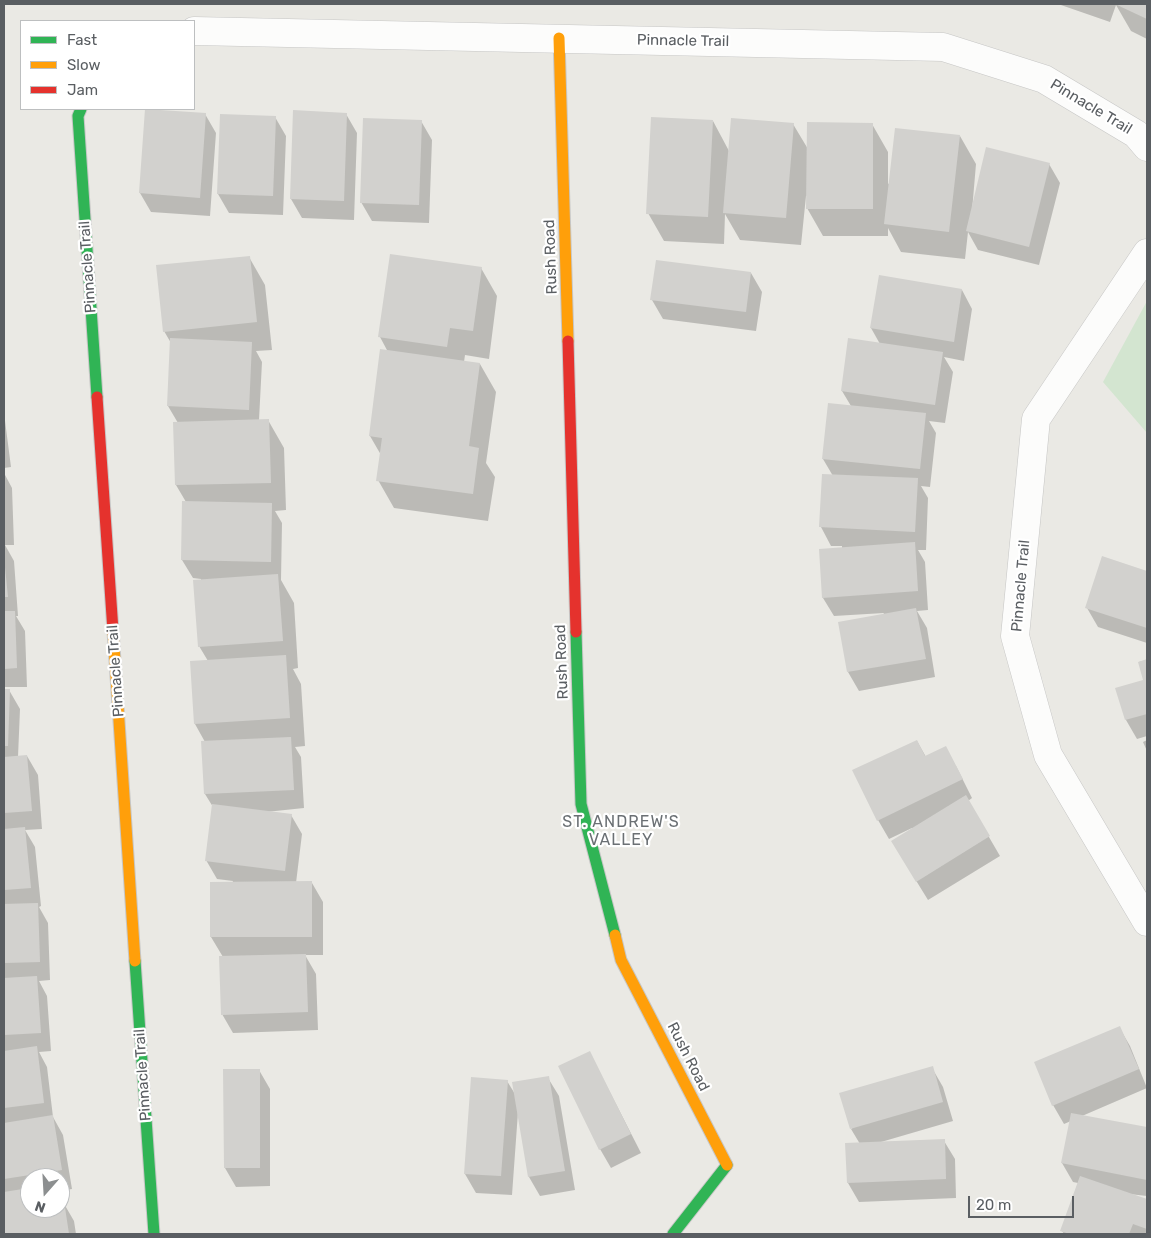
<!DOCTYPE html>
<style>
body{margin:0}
#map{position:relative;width:1151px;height:1238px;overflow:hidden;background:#eae9e4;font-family:Rubik,sans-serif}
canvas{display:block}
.frame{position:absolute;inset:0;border:5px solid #5a5e62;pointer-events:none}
.legend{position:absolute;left:20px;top:20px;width:175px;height:90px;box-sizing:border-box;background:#fff;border:1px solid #bdbfc0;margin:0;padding:6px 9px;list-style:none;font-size:15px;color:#5a5e62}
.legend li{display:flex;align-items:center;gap:10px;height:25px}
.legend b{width:25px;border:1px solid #bdbfc0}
.north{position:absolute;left:20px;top:1168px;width:50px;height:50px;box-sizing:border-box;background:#fff;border:1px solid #bdbfc0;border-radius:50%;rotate:199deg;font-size:14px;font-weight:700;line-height:20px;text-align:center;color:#5a5e62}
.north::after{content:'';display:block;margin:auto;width:18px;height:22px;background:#8c8f90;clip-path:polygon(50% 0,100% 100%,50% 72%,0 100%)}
.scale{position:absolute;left:968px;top:1196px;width:106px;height:22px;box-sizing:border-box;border:2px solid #5a5e62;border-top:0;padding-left:6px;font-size:15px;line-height:18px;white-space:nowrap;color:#5a5e62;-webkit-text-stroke:4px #fff;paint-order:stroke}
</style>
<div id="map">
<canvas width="1151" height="1238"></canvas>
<div class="frame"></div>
<ul class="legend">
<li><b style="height:6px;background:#30b455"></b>Fast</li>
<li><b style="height:6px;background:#ff9f0a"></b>Slow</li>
<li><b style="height:6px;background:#e5322d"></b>Jam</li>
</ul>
<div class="north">N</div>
<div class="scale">20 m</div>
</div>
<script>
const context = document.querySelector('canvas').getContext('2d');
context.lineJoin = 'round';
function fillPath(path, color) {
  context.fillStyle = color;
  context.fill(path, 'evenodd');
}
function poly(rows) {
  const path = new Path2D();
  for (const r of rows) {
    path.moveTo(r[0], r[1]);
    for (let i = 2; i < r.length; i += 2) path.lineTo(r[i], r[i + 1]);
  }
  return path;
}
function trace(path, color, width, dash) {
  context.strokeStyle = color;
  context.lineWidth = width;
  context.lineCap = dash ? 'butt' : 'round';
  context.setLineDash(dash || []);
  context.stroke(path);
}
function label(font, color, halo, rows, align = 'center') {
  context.font = font + ' Rubik,sans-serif';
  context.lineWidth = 4.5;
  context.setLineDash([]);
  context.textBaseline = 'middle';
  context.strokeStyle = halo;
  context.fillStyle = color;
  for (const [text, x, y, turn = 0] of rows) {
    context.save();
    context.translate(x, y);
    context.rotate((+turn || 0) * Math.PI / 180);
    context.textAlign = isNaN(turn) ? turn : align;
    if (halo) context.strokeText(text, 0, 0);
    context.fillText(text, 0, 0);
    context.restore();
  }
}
const green = poly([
 [1147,301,1147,433,1103,382]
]);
const shadow = poly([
 [1058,4,1147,4,1147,39,1131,31,1116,5,1110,22],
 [295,112,346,114,357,133,354,220,302,218,291,199],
 [205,114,216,133,210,216,151,212,140,193],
 [275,117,286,136,283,215,229,213,218,194],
 [421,121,432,140,429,223,372,221,361,202],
 [713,121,729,151,793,124,808,149,872,124,888,152,888,184,960,136,976,164,972,211,1049,164,1060,183,1039,265,978,250,968,232,965,259,901,252,888,228,888,236,823,236,807,208,808,196,806,196,801,245,740,240,725,214,724,244,664,241,648,213],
 [249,257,265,285,272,350,256,351,262,362,259,420,268,420,284,448,286,510,275,511,282,523,281,580,294,603,298,668,293,669,301,684,305,746,295,747,301,757,304,808,266,812,291,815,302,834,296,883,312,883,323,902,323,955,305,955,316,974,318,1030,233,1033,222,1014,223,957,211,937,233,881,217,879,206,860,213,807,205,794,205,742,195,724,208,661,199,646,201,579,193,578,182,560,186,502,176,485,174,423,178,423,168,406,171,343,164,331],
 [481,268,497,296,489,359,465,355,464,362,480,364,496,392,486,463,495,477,488,521,394,508,378,480,381,455,370,436,388,352,380,337],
 [751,273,762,292,756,331,663,319,652,300],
 [962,290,972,309,964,361,944,357,953,372,945,423,929,421,936,433,930,487,921,486,928,498,926,550,918,550,925,562,928,610,917,611,927,628,935,677,859,691,848,672,884,613,834,616,823,598,842,548,842,546,831,546,821,527,823,475,833,476,823,459,851,406,842,391,880,344,871,328],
 [4,413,11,467,4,468],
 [4,473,12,488,14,545,5,545,14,561,18,616,16,616,25,631,27,687,4,687],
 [1102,558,1147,572,1147,643,1098,627,1087,608],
 [1147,660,1147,736,1137,739,1126,720,1117,689,1145,681,1139,662],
 [4,690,9,690,20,709,18,757,27,756,38,775,42,829,25,830,35,847,41,906,39,907,48,923,50,980,39,981,47,996,51,1051,39,1052,47,1067,53,1117,63,1135,72,1189,60,1191,60,1178,30,1178,30,1208,60,1208,60,1203,63,1202,74,1221,76,1234,4,1234],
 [1147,740,1147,751,1143,742],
 [917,741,926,757,956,766,972,798,968,801,1000,856,928,900,904,861,912,828,889,839,878,820],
 [1119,1027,1130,1046,1147,1088,1082,1116,1147,1129,1147,1196,1129,1194,1147,1200,1147,1234,1064,1234,1062,1231,1078,1183,1073,1182,1062,1163,1071,1121,1064,1124,1053,1105],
 [590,1053,641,1153,611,1168,600,1149],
 [932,1068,943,1087,953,1121,881,1142,944,1141,955,1159,956,1198,859,1202,848,1183,860,1144,851,1129],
 [224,1070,259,1070,270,1089,270,1186,236,1187,225,1168],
 [548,1078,559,1096,575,1190,540,1196,529,1177,518,1112,512,1195,476,1193,465,1174,507,1081,515,1094]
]);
const building = poly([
 [1115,4,1147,4,1147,19],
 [145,109,206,113,200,198,139,193],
 [293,110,347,113,344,201,290,199],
 [220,114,276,116,273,196,217,194],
 [651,117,713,120,708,217,646,214],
 [363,118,422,120,419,205,360,203],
 [731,118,794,123,786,218,723,213],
 [807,122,873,123,873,209,806,209],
 [895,128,960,135,949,232,884,224],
 [986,147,1050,163,1029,247,966,231],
 [390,254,482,267,473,331,450,328,447,347,378,337],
 [250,256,257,322,163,332,156,265],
 [656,260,751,272,746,312,650,300],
 [879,275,962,289,954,342,870,328],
 [170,338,252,342,249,410,167,406],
 [848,338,943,352,935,405,841,391],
 [380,349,480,363,469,446,479,448,473,494,376,481,382,438,369,436],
 [828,403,926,413,920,469,822,459],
 [269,419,271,483,175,485,173,422],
 [822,474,918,478,915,532,819,527],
 [182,501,272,503,271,562,181,560],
 [915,542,918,591,822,598,819,549],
 [1102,556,1147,571,1147,628,1085,608],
 [4,558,8,597,4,597],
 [278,574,283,641,198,647,193,580],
 [916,608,926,659,847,672,838,622],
 [4,611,15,611,17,668,4,669],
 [286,655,290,718,194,724,190,661],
 [1147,659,1147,714,1125,720,1115,688,1143,680,1138,662],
 [4,689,10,689,8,746,4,746],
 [291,737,294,790,204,794,201,741],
 [917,740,925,756,946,746,963,779,877,821,852,770],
 [27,755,32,811,4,813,4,757],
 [966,795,990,836,916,882,891,841],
 [212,804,292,814,285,871,205,861],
 [25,827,31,888,4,890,4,829],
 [312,881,312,937,210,937,210,882],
 [38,903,40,962,4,963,4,904],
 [306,954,308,1012,221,1015,219,956],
 [37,976,41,1033,4,1035,4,978],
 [1120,1026,1139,1069,1052,1106,1034,1062],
 [37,1046,44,1103,4,1108,4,1051],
 [590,1051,631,1134,599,1150,558,1066],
 [933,1066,943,1102,850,1129,839,1093],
 [223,1069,260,1069,260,1168,224,1168],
 [549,1076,565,1171,528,1177,512,1082],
 [471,1077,508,1080,501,1176,464,1174],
 [1071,1113,1147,1127,1147,1180,1061,1163],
 [53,1115,62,1170,4,1179,4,1123],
 [945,1139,946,1179,847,1183,845,1143],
 [1080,1176,1147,1199,1147,1229,1133,1224,1129,1234,1070,1234,1060,1231],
 [29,1188,30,1208,60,1208,60,1202,64,1201,69,1234,4,1234,4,1192]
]);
const street = poly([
 [194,31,943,47,1044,79,1136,134,1147,147],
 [1147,253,1036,419,1015,636,1048,755,1147,922]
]);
const fast = poly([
 [81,109,78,116,97,397],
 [576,632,581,804,615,935],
 [135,961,154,1234],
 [673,1234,727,1165]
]);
const slow = poly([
 [559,38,568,341],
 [113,631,135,961],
 [615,935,621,960,727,1165]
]);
const jam = poly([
 [568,341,576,632],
 [97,397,113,631]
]);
const streetNames = [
 ["Pinnacle Trail",683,41,1],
 ["Pinnacle Trail",1091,107,31],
 ["Rush Road",551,257,-92],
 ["Pinnacle Trail",88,267,-94],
 ["Pinnacle Trail",1021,586,-85],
 ["Rush Road",562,662,-92],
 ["Pinnacle Trail",116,671,-94],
 ["Rush Road",688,1057,63],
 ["Pinnacle Trail",143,1075,-94]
];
const neighbourhoodNames = [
 ["ST. ANDREW'S",621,822],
 ["VALLEY",621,840]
];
fillPath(green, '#d3e5d0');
fillPath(shadow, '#0003');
fillPath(building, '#d2d1ce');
trace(street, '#c6c6c5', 29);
trace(fast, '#c7c7c6', 13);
trace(slow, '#c7c7c6', 13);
trace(jam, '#c7c7c6', 13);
trace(street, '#fcfcfb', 28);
trace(fast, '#30b455', 11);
trace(slow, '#ff9f0a', 11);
trace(jam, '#e5322d', 11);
label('15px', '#5a5e62', '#fff', streetNames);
context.letterSpacing = '1px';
label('16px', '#6b7074', '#fff', neighbourhoodNames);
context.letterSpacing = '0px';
</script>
